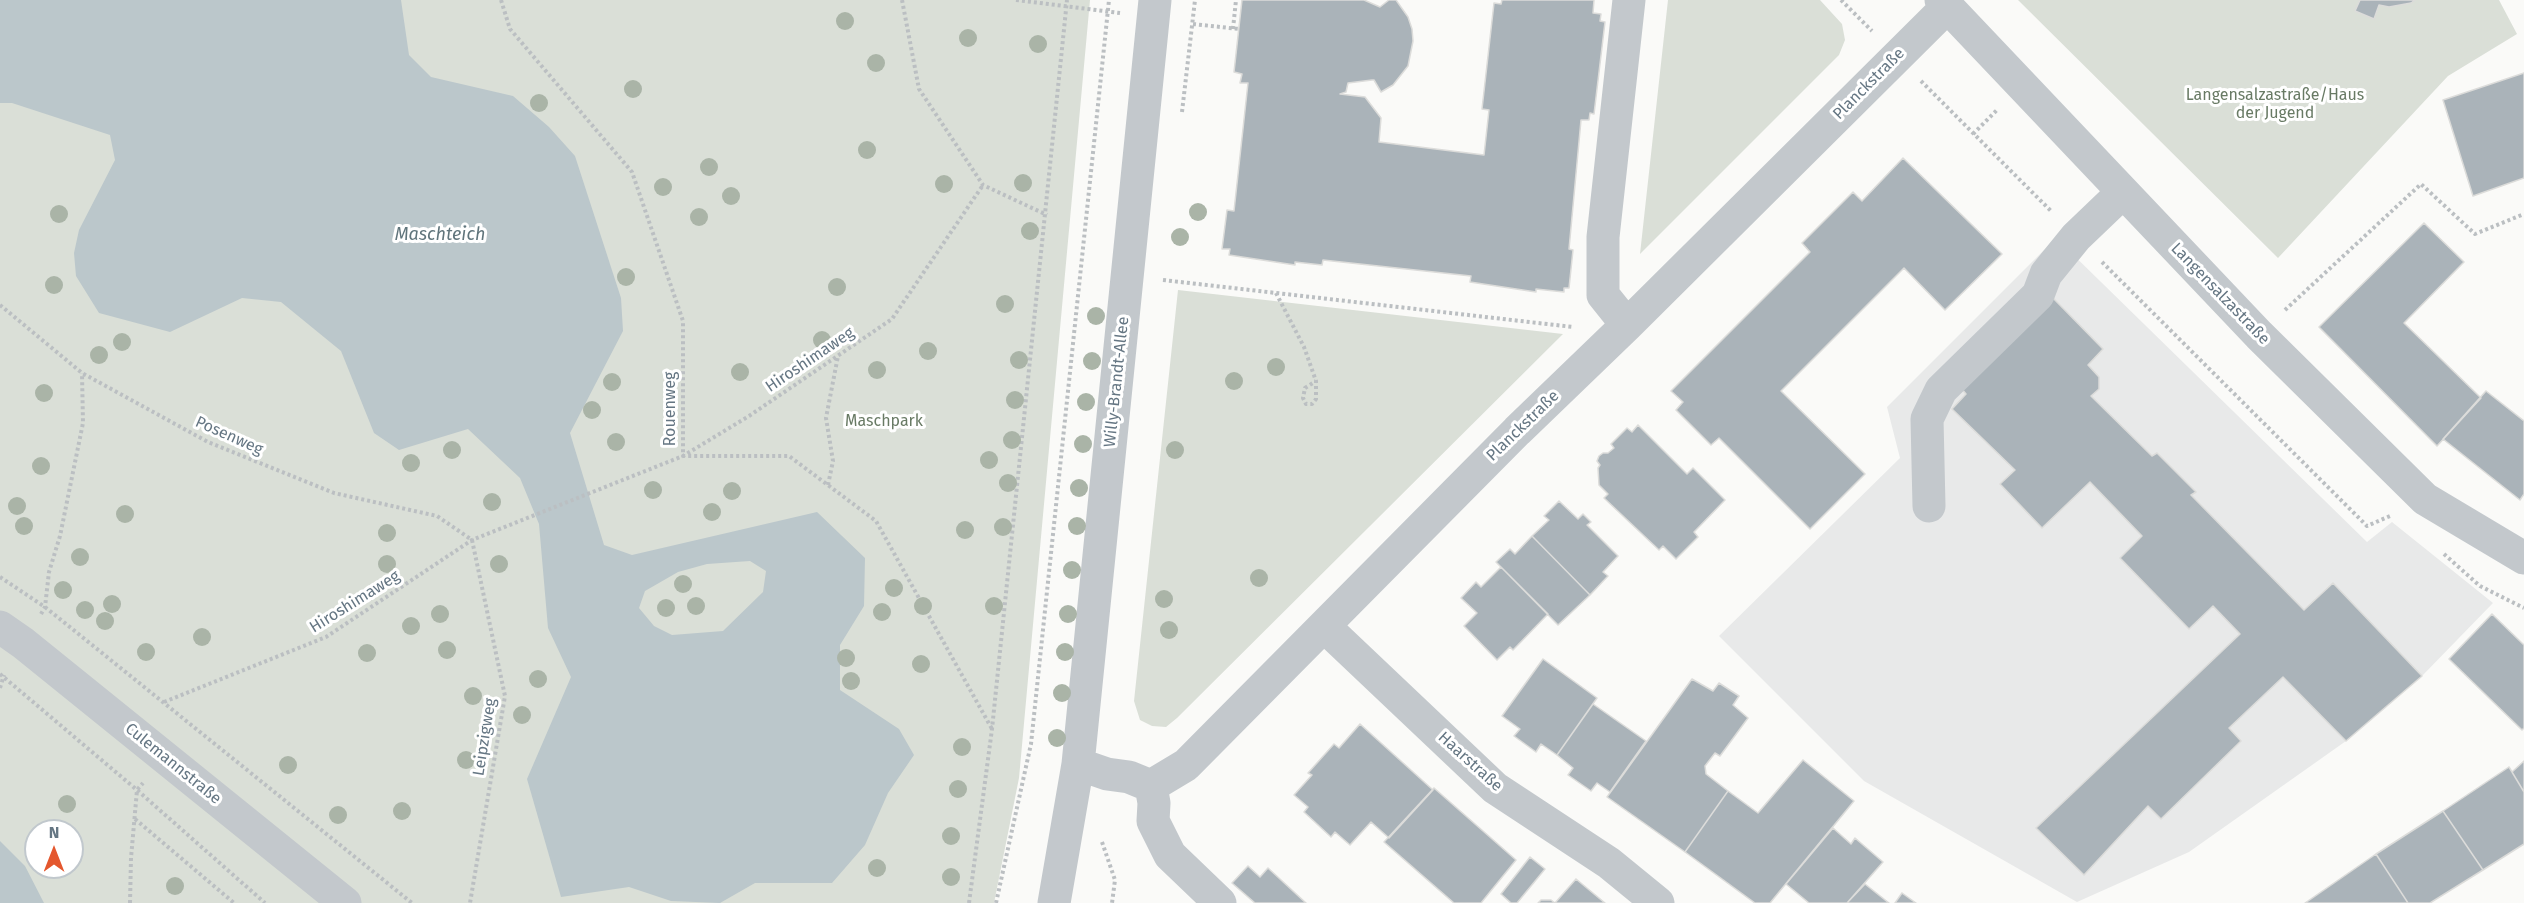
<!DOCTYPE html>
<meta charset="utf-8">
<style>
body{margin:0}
#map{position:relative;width:2524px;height:903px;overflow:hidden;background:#fafaf8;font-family:"Fira Sans",sans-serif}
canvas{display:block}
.north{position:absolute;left:24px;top:819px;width:60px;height:60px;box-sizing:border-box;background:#fff;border:2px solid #c1c8cd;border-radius:50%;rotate:0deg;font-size:16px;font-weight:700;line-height:24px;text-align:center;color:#657683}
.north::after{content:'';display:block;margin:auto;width:21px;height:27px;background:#e4572e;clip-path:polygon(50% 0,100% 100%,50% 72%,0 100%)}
</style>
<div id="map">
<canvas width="2524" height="903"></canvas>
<div class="north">N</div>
</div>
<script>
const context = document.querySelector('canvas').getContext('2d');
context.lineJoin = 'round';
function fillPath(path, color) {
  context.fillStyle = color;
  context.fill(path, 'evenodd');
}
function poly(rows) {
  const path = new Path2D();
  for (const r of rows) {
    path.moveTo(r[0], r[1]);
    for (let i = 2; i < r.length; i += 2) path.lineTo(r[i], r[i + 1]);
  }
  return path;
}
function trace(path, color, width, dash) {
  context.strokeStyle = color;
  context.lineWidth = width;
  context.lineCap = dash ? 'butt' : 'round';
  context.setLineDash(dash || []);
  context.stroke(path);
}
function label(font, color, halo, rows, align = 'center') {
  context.font = font + ' "Fira Sans",sans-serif';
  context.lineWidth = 6;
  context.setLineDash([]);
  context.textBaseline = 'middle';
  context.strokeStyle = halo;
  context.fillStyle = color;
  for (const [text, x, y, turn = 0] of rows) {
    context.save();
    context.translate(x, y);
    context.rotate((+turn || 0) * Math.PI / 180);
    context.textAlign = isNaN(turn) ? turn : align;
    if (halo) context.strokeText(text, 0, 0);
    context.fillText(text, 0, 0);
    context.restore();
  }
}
const built = poly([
 [2056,238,2367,542,2392,522,2493,603,2422,676,2346,741,2189,852,2077,902,1864,781,1719,636,1900,458,1887,407]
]);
const green = poly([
 [0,0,1090,0,1019,778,994,903,0,903],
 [36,831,72,831,72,867,36,867],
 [1668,0,1820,0,1842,24,1845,40,1839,55,1640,254],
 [2018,0,2499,0,2517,34,2448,76,2278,258],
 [1178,290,1563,334,1177,718,1166,727,1152,726,1140,720,1134,701]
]);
const water = poly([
 [0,0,401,0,409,55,431,77,513,96,549,127,575,156,621,298,623,331,570,433,604,545,632,555,817,512,865,558,864,606,840,645,840,690,899,729,914,755,888,793,865,845,832,883,755,883,720,903,671,901,629,887,561,897,527,779,571,677,548,628,539,524,520,478,468,429,399,450,374,433,341,351,281,302,242,298,170,332,99,313,76,276,74,253,79,230,115,160,110,135,12,103,0,103],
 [750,561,766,571,763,592,723,631,672,635,654,626,639,608,645,591,678,572,707,564],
 [0,841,25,866,44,903,0,903]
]);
const building = poly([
 [1242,0,1364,0,1380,7,1389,0,1396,0,1408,17,1412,29,1413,41,1408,66,1393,85,1381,92,1374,80,1372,80,1348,83,1346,92,1340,94,1365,97,1381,118,1379,142,1484,155,1489,110,1482,109,1494,3,1501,4,1502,0,1594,0,1593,13,1601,14,1600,21,1605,22,1594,114,1590,113,1589,120,1581,120,1569,249,1573,250,1569,288,1564,288,1564,292,1536,289,1536,292,1470,282,1471,276,1323,260,1322,265,1295,262,1295,265,1229,255,1230,249,1222,249,1227,210,1234,211,1248,83,1240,83,1242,74,1234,72,1242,0],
 [2360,0,2415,0,2411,3,2389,7,2379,5,2374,19,2355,11,2360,0],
 [2524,73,2524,178,2473,196,2443,100,2524,73],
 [1903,158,2002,254,1945,310,1904,268,1781,391,1865,474,1810,529,1719,438,1711,445,1676,410,1683,402,1671,391,1810,252,1802,243,1853,192,1862,201,1903,158],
 [2424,223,2464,262,2404,323,2481,398,2437,446,2319,327,2424,223],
 [2053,298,2103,349,2088,365,2099,377,2099,389,2091,396,2152,456,2157,453,2196,492,2191,495,2304,610,2333,583,2422,676,2346,741,2283,677,2229,728,2241,741,2161,819,2148,806,2084,875,2036,828,2240,634,2213,606,2189,629,2120,558,2142,536,2090,482,2042,528,2000,484,2015,470,1952,409,1966,394,1961,388,2053,298],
 [2486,391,2524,421,2524,494,2520,500,2443,439,2486,391],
 [1638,425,1687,474,1693,468,1725,500,1694,532,1698,537,1676,559,1663,546,1659,550,1604,498,1608,494,1599,485,1598,468,1600,465,1597,461,1599,456,1603,453,1608,453,1614,448,1611,444,1627,428,1632,432,1638,425],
 [1559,501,1578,519,1583,514,1591,522,1587,525,1618,556,1603,572,1608,576,1590,595,1532,536,1549,520,1544,516,1559,501],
 [1532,536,1590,595,1558,625,1496,562,1510,549,1515,554,1532,536],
 [1501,567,1548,614,1513,650,1510,647,1497,660,1464,626,1477,613,1461,598,1476,582,1481,587,1501,567],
 [2492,614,2524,645,2524,728,2522,730,2449,659,2492,614],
 [1543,659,1597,698,1557,755,1541,744,1536,752,1514,736,1520,729,1502,716,1543,659],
 [1692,679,1713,691,1719,683,1739,696,1733,705,1748,718,1720,756,1715,753,1705,766,1706,774,1728,791,1685,852,1607,797,1692,679],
 [1593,704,1646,741,1610,792,1597,783,1591,791,1568,775,1573,768,1557,755,1593,704],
 [1360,724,1433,790,1389,838,1371,822,1350,845,1335,832,1331,837,1304,812,1308,807,1294,795,1312,775,1308,773,1334,744,1339,748,1360,724],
 [1803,760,1854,801,1770,903,1755,903,1685,852,1728,791,1758,813,1803,760],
 [2524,761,2524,792,2512,772,2524,761],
 [2509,767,2524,792,2524,844,2483,870,2443,811,2509,767],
 [1434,788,1516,860,1481,903,1454,903,1384,842,1434,788],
 [2443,811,2483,870,2430,903,2408,903,2376,854,2443,811],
 [1833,828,1851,844,1855,838,1883,862,1847,903,1809,903,1786,884,1833,828],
 [2376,854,2408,903,2305,903,2376,854],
 [1530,857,1545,869,1517,903,1511,903,1501,894,1530,857],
 [1248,866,1260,877,1268,868,1306,903,1255,903,1232,883,1248,866],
 [1576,879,1605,903,1555,903,1576,879],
 [1865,884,1889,903,1847,903,1865,884],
 [1902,893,1916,903,1895,903,1902,893],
 [1541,900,1551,900,1555,903,1538,903,1541,900]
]);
const path = poly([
 [501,0,510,29,632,172,683,321,683,456,789,456,876,521,992,729],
 [902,0,919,89,983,185,1047,215],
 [1016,0,1120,13],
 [1841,0,1872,31],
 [1193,24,1239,29],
 [1233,29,1236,0],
 [1921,81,2052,212],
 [1182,112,1195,0],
 [1973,134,1998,109],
 [2102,262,2367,526,2390,516],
 [1163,280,1573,327],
 [1276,293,1304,347,1316,381,1316,399,1312,404,1306,404,1303,398,1305,388,1316,381],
 [0,305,82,373,208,442,334,493,437,516,472,540,505,696,470,903],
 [2285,310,2421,184,2475,234,2524,214],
 [828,485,833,461,826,418,838,356],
 [2444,554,2480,586,2524,608],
 [0,577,45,607,412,903],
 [41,614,45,607,49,572,60,536,83,423,82,373],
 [0,674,137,790,265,903],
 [0,688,4,675],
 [164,702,326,637,472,540,683,456,749,416,892,319,983,185],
 [135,819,234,903],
 [1102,842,1115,880,1112,903],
 [130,903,131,858,137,790,143,783],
 [969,903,992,729,1067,0],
 [996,903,1031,744,1109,0]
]);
const minor = poly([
 [1941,0,2259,335,2425,499,2524,558],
 [1627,325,1603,295,1603,237,1629,0],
 [1929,506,1927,419,1941,390,2038,295,2046,274,2076,237,2122,193],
 [1324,626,1495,788,1609,863,1658,903],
 [0,627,23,643,345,903],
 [1078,764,1107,774,1129,777,1151,786],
 [1151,786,1186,765,1517,431,1627,325,1947,7],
 [1151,786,1154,803,1153,821,1170,855,1220,903],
 [1054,903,1078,764,1155,0]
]);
const trees = [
 [845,21],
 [968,38],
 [1038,44],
 [876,63],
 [633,89],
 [539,103],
 [867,150],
 [709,167],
 [1023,183],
 [944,184],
 [663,187],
 [731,196],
 [1198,212],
 [59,214],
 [699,217],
 [1030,231],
 [1180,237],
 [626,277],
 [54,285],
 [837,287],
 [1005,304],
 [1096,316],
 [822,340],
 [122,342],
 [928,351],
 [99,355],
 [1019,360],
 [1092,361],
 [1276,367],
 [877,370],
 [740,372],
 [1234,381],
 [612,382],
 [44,393],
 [1015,400],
 [1086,402],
 [592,410],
 [1012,440],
 [616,442],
 [1083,444],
 [452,450],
 [1175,450],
 [989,460],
 [411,463],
 [41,466],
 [1008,483],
 [1079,488],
 [653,490],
 [732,491],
 [492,502],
 [17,506],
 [712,512],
 [125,514],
 [24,526],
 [1077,526],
 [1003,527],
 [965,530],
 [387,533],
 [80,557],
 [387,564],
 [499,564],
 [1072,570],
 [1259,578],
 [683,584],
 [894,588],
 [63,590],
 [1164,599],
 [112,604],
 [696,606],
 [923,606],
 [994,606],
 [666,608],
 [85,610],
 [882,612],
 [440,614],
 [1068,614],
 [105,621],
 [411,626],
 [1169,630],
 [202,637],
 [447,650],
 [146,652],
 [1065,652],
 [367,653],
 [846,658],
 [921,664],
 [538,679],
 [851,681],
 [1062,693],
 [473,696],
 [522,715],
 [1057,738],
 [962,747],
 [466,760],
 [288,765],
 [958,789],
 [67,804],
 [402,811],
 [338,815],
 [951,836],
 [877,868],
 [951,877],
 [175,886]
];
const streetNames = [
 ["Planckstraße",1869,84,-45],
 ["Langensalzastraße",2220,294,46],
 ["Hiroshimaweg",810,360,-34],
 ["Willy-Brandt-Allee",1117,382,-84],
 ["Rouenweg",671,409,-90],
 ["Planckstraße",1523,426,-44],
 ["Posenweg",229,436,24],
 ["Hiroshimaweg",355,602,-32],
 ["Leipzigweg",485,737,-81],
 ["Haarstraße",1470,762,42],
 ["Culemannstraße",173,764,39]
];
const parkNames = [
 ["Langensalzastraße/Haus",2275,96],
 ["der Jugend",2275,114],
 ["Maschpark",884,422]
];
const waterNames = [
 ["Maschteich",440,235]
];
fillPath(built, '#e8e9e9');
fillPath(green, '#dadfd7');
fillPath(water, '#bbc7cb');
fillPath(building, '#aab3b9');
trace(building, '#dcdcda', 1.5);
trace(path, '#bbbfc2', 4, [3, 3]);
trace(minor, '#c3c8cc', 33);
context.fillStyle = '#aab4a7';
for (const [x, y] of trees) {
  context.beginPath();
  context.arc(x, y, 9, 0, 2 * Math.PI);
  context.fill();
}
label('16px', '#657683', '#fff', streetNames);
label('16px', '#687a64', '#fff', parkNames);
label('italic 18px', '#60757c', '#fff', waterNames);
</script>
